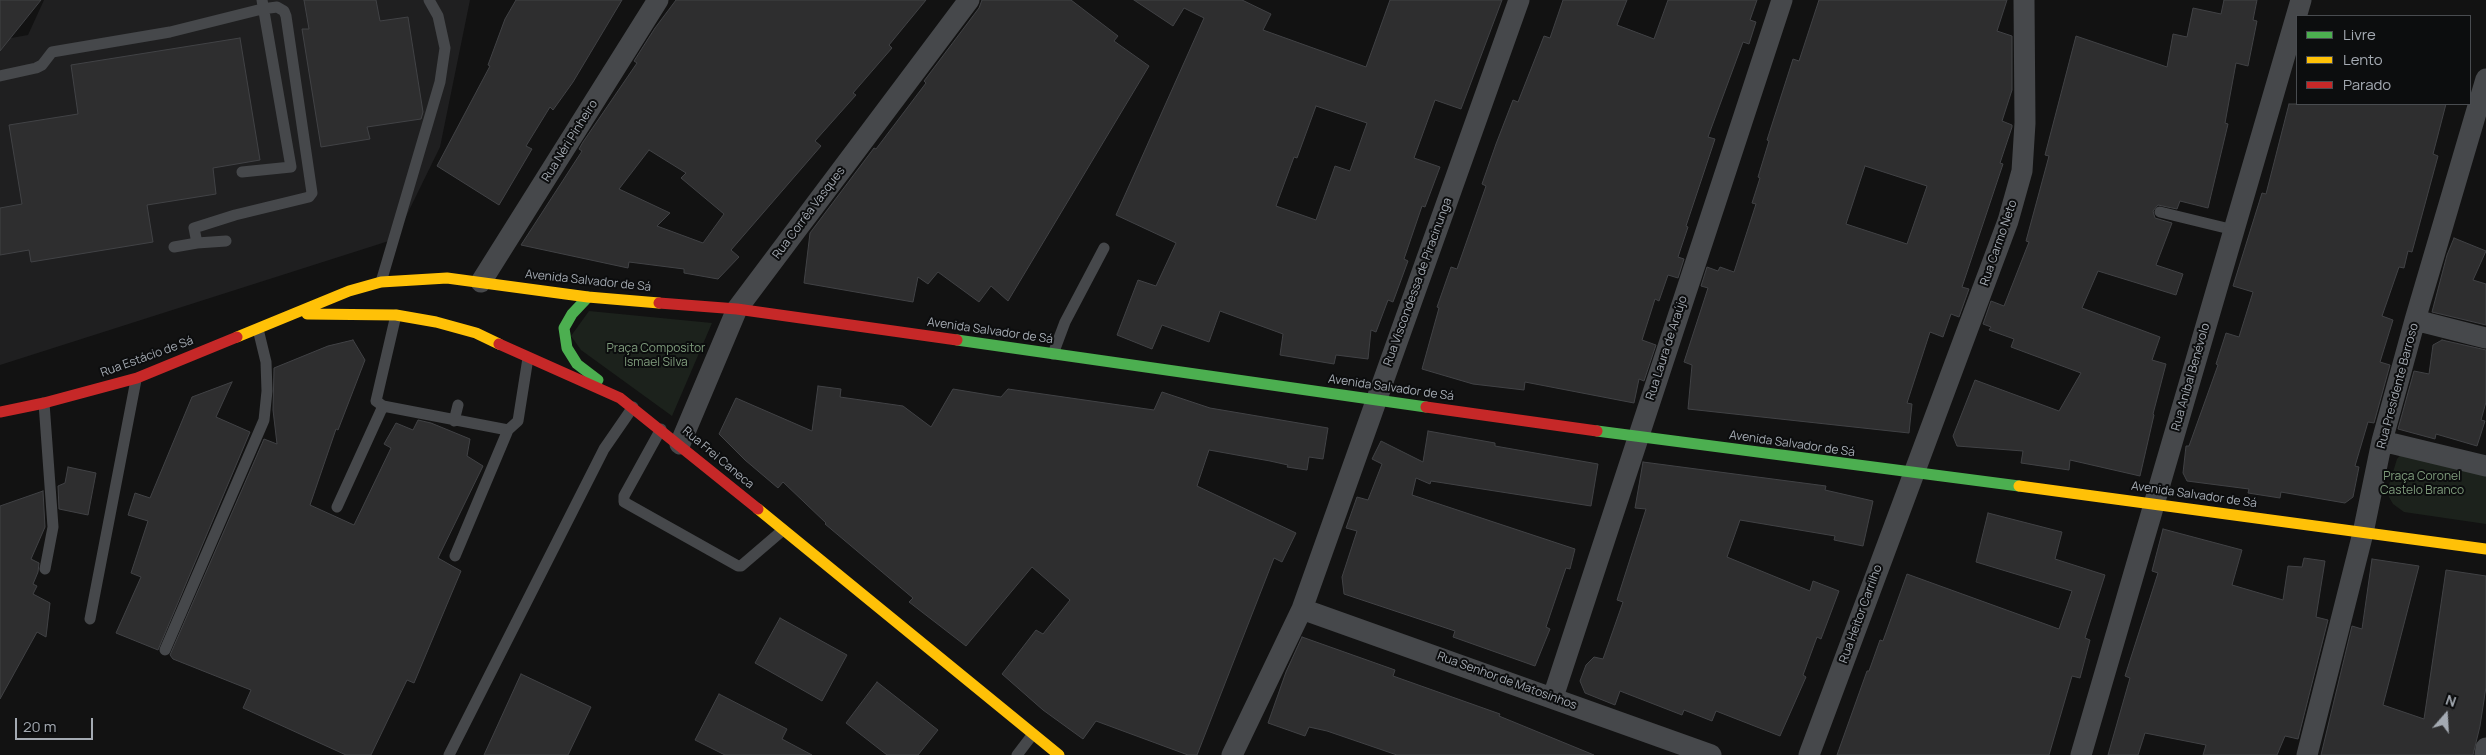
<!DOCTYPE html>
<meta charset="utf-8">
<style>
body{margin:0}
#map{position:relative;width:2486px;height:755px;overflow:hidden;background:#121212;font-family:Manrope,sans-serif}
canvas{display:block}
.legend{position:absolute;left:2296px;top:15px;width:175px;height:90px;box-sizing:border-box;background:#0c0d0e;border:1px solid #494c50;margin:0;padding:6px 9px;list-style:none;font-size:15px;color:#a4aab2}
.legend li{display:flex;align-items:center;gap:10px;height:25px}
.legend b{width:25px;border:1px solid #494c50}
.north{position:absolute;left:2421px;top:690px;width:50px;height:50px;-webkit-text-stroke:4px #0c0d0e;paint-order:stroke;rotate:19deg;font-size:14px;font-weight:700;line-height:20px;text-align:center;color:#a4aab2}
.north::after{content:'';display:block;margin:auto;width:18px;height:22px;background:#a4aab2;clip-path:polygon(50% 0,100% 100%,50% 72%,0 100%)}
.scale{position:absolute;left:15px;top:718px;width:78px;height:22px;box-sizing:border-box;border:2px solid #a4aab2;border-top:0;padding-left:6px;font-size:15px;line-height:18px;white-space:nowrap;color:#a4aab2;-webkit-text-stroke:4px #0c0d0e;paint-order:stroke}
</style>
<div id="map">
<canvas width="2486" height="755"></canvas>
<ul class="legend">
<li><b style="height:6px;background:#4caf50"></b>Livre</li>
<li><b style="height:6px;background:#ffc107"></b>Lento</li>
<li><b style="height:6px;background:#c62828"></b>Parado</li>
</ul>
<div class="north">N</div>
<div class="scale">20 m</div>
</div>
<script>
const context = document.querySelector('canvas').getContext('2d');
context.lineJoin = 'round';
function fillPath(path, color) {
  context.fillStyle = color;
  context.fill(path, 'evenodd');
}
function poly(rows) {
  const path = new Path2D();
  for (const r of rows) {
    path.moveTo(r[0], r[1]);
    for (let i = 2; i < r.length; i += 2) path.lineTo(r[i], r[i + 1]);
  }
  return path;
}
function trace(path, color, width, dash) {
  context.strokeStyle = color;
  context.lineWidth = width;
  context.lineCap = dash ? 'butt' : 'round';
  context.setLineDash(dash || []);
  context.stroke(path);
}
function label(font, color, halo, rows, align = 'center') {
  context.font = font + ' Manrope,sans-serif';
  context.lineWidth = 4;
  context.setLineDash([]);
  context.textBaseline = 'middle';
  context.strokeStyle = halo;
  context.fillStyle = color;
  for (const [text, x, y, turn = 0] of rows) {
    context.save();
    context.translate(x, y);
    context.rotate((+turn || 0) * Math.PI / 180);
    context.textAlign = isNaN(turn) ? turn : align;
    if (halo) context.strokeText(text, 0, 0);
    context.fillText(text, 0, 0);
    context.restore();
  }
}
const built = poly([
 [44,0,470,0,440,147,395,239,0,365,0,40,28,35]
]);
const green = poly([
 [589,311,712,323,672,416,581,350,571,336],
 [2402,453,2486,470,2486,524,2404,512,2393,504,2389,497,2389,485,2397,459]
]);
const building = poly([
 [0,0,41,0,0,51,0,0],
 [304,0,376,0,380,21,408,17,423,112,421,119,367,127,370,139,321,147,302,29,309,29,304,0],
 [516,0,622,0,573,82,553,110,550,107,526,146,532,149,499,205,437,166,490,66,488,65,505,19,516,0],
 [676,0,926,0,889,45,892,48,853,93,856,95,815,141,821,146,731,250,739,257,718,279,684,273,684,269,629,262,628,268,521,245,582,151,579,149,583,142,637,63,634,61,655,28,676,0],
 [649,150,686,173,681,178,724,214,703,243,657,226,670,213,619,189,649,150],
 [982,0,1071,0,1118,36,1114,41,1149,66,1008,301,991,286,979,302,938,272,928,284,918,277,913,302,804,283,810,233,874,148,876,149,926,83,924,81,979,8,982,0],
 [1134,0,1242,0,1271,14,1263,30,1366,67,1390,0,1502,0,1461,109,1435,100,1414,158,1440,167,1425,207,1422,206,1404,259,1408,261,1393,302,1388,300,1376,332,1371,330,1368,359,1336,355,1334,364,1280,355,1283,334,1220,311,1209,342,1162,325,1152,349,1117,335,1138,280,1156,286,1176,243,1116,215,1204,18,1184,8,1173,26,1134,0],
 [1316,106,1367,123,1350,171,1335,166,1316,220,1276,206,1294,157,1297,158,1316,106],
 [1563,0,1627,0,1617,25,1654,39,1668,0,1757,0,1750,20,1756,22,1749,44,1743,42,1708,137,1715,139,1686,226,1688,227,1678,257,1684,259,1678,278,1668,275,1659,301,1655,299,1642,340,1656,345,1644,381,1639,379,1634,403,1525,382,1524,390,1473,384,1422,369,1439,308,1437,307,1451,267,1457,269,1486,186,1482,184,1496,144,1513,100,1518,102,1544,36,1550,38,1563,0],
 [1819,0,2007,0,1997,31,2012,36,2012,90,2002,121,2012,125,2012,127,2000,163,2003,164,1962,287,1969,289,1959,317,1951,314,1943,337,1930,332,1907,403,1912,404,1909,433,1688,409,1692,365,1684,362,1708,288,1701,286,1707,267,1718,271,1720,267,1734,272,1756,204,1752,203,1760,178,1758,177,1769,141,1767,140,1793,59,1799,61,1819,0],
 [1865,166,1927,186,1907,244,1846,224,1865,166],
 [2224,0,2257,0,2253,20,2257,21,2248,66,2236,63,2225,123,2228,124,2208,208,2180,201,2177,209,2158,205,2153,211,2155,218,2172,223,2156,265,2183,274,2176,295,2098,271,2082,308,2160,337,2152,360,2166,364,2153,414,2154,415,2140,476,2070,460,2069,470,2021,463,2023,451,1957,446,1953,436,1975,380,2059,411,2081,373,2011,347,2014,339,1989,330,1991,327,1983,324,1991,301,2004,306,2029,242,2026,241,2049,156,2045,155,2076,36,2167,67,2173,34,2187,37,2193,8,2221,14,2224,0],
 [240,38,260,160,213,168,216,194,147,205,153,242,31,262,29,250,0,255,0,208,22,204,9,125,78,114,71,65,240,38],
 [2289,104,2446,104,2433,154,2438,156,2412,252,2408,251,2404,268,2399,267,2382,316,2393,320,2380,362,2390,365,2374,423,2368,422,2355,466,2359,467,2353,497,2345,503,2281,492,2280,498,2248,493,2249,489,2187,481,2183,473,2186,446,2189,446,2218,365,2216,364,2226,333,2239,337,2253,292,2233,286,2262,193,2266,194,2289,104],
 [2454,238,2486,251,2473,280,2486,284,2486,325,2432,312,2447,255,2454,238],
 [353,340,365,360,338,430,336,429,310,505,354,525,391,448,384,444,396,423,413,430,418,420,431,423,470,439,467,456,483,466,438,558,461,571,414,683,407,680,371,755,346,755,243,708,251,690,173,659,170,655,264,439,277,444,273,410,274,368,328,346,353,340],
 [2442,340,2486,350,2486,402,2481,420,2485,421,2477,446,2436,434,2435,439,2398,429,2414,371,2429,374,2433,345,2442,340],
 [232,382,216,417,250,432,158,650,116,633,141,577,131,573,148,521,128,515,135,493,150,498,192,397,232,382],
 [818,386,841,389,840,397,903,406,931,427,953,389,1001,397,1008,389,1154,410,1162,392,1210,408,1328,428,1323,459,1309,457,1307,470,1287,467,1288,465,1270,461,1209,450,1197,486,1296,533,1282,562,1274,558,1197,755,1188,755,1096,721,1083,739,1043,710,1002,674,1036,630,1043,634,1070,600,1032,567,966,646,909,602,913,598,825,524,826,523,783,482,778,488,745,460,719,434,736,398,812,431,818,386],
 [1428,431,1495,443,1495,446,1598,464,1591,506,1431,481,1430,484,1416,478,1412,495,1575,549,1570,569,1566,568,1546,627,1550,629,1535,666,1453,637,1455,631,1344,594,1342,577,1357,531,1346,528,1357,497,1368,500,1382,464,1372,459,1381,441,1423,462,1428,431],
 [1643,462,1826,486,1825,490,1873,501,1863,546,1834,540,1835,536,1740,520,1727,557,1810,591,1813,581,1839,591,1821,639,1817,637,1803,675,1806,677,1780,736,1716,711,1712,721,1684,710,1682,715,1620,691,1615,705,1585,693,1580,681,1586,665,1594,657,1603,659,1623,602,1617,600,1646,509,1635,508,1643,462],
 [68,467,96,473,88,515,59,509,58,486,65,483,68,467],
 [43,491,45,527,31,559,39,563,38,572,33,584,37,586,33,594,50,603,46,637,37,632,0,699,0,506,43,491],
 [1988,513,2062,532,2055,559,2105,575,2085,638,2090,640,2080,678,2072,676,2049,755,1837,755,1867,671,1869,671,1880,640,1883,641,1907,574,2059,629,2072,591,1976,562,1988,513],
 [2163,529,2242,550,2232,585,2283,600,2288,566,2302,567,2304,558,2325,561,2316,617,2328,620,2298,739,2285,736,2277,755,2203,755,2206,745,2145,733,2138,755,2108,755,2130,678,2125,676,2158,573,2152,571,2163,529],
 [2372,559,2419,566,2383,705,2424,719,2446,570,2486,576,2486,687,2480,726,2473,755,2321,755,2352,626,2362,629,2372,559],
 [780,618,847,655,822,701,755,663,780,618],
 [1302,637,1395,670,1393,676,1500,714,1499,716,1594,755,1397,755,1327,731,1309,727,1305,736,1268,723,1286,672,1302,637],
 [521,674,591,707,568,755,484,755,521,674],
 [877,682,938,730,918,755,887,755,846,723,877,682],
 [719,694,787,729,782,739,812,755,725,755,695,740,719,694]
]);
const lane = poly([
 [0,76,36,68,42,65,52,52,170,32,262,9,277,7,284,11,286,16,312,193,309,197,235,215,194,228,197,243,174,247],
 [242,172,291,167,262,0],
 [2160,212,2234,230],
 [197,243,226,241],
 [381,282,440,82,445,48,438,16,429,0],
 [396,315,376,401,383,406,508,430,518,421,528,358],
 [1053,354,1065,322,1104,248],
 [44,403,53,527,45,569],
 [454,421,458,405],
 [661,429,624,496,624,502,738,566,741,566,783,530],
 [337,507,383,406],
 [455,556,508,430],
 [90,619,136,380],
 [165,650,264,420,267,391,266,362,258,329],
 [449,755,604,449,633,407],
 [1017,755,1033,734]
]);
const street = poly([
 [481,282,658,0],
 [2415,320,2486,338],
 [2382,441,2486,466],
 [680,444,737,309,969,0],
 [1302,609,1711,755],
 [1553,697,1782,0],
 [1232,755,1302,609,1519,0],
 [1809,755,2008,221,2022,171,2025,123,2024,0],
 [2081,755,2301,0],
 [2307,755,2363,533,2382,441,2415,320,2486,79],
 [2485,755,2486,748]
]);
const fast = poly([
 [588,297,572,314,564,328,567,348,577,364,598,380],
 [957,340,1426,407],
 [1597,431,2019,486]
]);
const slow = poly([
 [307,314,396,315,436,322,476,333,499,344],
 [237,337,349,291,381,282,447,278,588,297,659,303],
 [2019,486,2486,549],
 [758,509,1059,755]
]);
const jam = poly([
 [659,303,737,309,957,340],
 [499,344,620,398,758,509],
 [1426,407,1597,431],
 [0,412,44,403,137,378,237,337]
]);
const streetNames = [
 ["Rua Néri Pinheiro",570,141,-58],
 ["Rua Corrêa Vasques",809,213,-53],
 ["Rua Carmo Neto",1999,243,-71],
 ["Avenida Salvador de Sá",588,281,6],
 ["Rua Viscondessa de Piracinunga",1418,282,-70],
 ["Avenida Salvador de Sá",990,331,8],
 ["Rua Laura de Araújo",1667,348,-72],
 ["Rua Estácio de Sá",147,357,-20],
 ["Rua Aníbal Benévolo",2191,377,-74],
 ["Rua Presidente Barroso",2398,386,-75],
 ["Avenida Salvador de Sá",1391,388,8],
 ["Avenida Salvador de Sá",1792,444,8],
 ["Rua Frei Caneca",718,458,40],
 ["Avenida Salvador de Sá",2194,495,8],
 ["Rua Heitor Carrilho",1861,614,-70],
 ["Rua Senhor de Matosinhos",1507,681,20]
];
const parkNames = [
 ["Praça Compositor",656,349],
 ["Ismael Silva",656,363],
 ["Praça Coronel",2422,477],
 ["Castelo Branco",2422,491]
];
fillPath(built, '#1f1f20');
fillPath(green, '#1c221c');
fillPath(building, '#2e2e2f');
trace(building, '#414245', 1);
trace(lane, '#46484b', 11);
trace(street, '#46484b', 21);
trace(fast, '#4caf50', 11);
trace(slow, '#ffc107', 11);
trace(jam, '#c62828', 11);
label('12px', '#a4aab2', '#0c0d0e', streetNames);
label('12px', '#7f9c7c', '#0c0d0e', parkNames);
</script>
